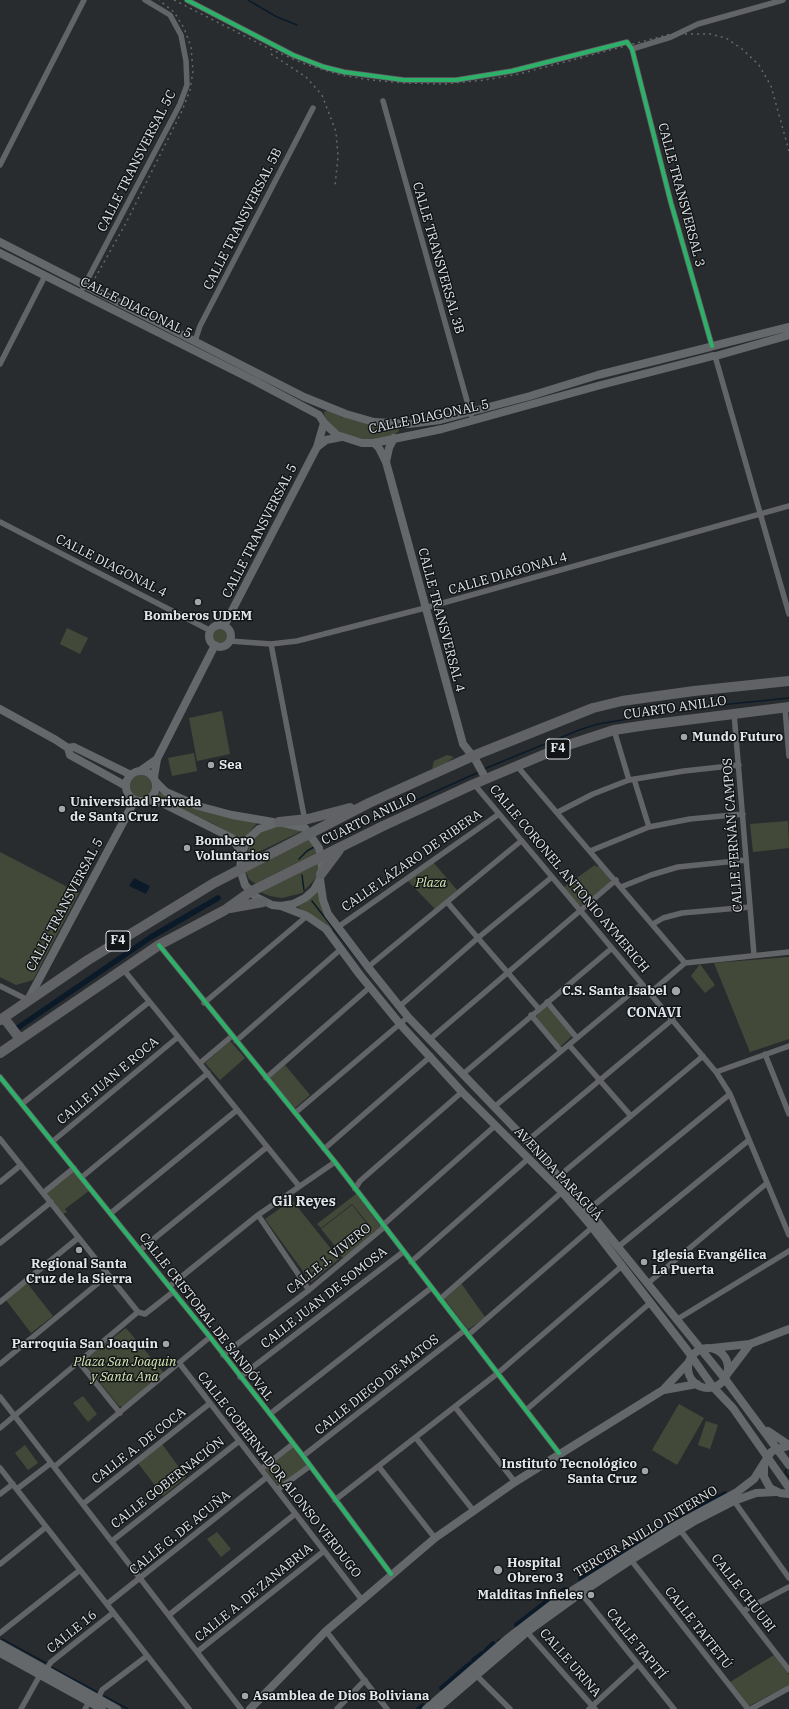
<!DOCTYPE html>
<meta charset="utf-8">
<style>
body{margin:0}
canvas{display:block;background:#292c2e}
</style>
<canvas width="789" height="1709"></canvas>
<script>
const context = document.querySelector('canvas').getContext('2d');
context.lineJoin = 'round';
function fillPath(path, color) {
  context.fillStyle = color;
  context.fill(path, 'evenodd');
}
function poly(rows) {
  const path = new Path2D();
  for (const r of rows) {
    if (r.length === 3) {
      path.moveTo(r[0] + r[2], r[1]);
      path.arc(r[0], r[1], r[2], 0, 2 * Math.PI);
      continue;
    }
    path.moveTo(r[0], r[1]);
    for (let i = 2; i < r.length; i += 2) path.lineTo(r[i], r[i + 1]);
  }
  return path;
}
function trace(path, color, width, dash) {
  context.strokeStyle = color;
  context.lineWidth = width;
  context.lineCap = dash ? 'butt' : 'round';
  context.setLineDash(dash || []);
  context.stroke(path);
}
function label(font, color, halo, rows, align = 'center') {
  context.font = font + ' "IBM Plex Serif",serif';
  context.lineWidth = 3;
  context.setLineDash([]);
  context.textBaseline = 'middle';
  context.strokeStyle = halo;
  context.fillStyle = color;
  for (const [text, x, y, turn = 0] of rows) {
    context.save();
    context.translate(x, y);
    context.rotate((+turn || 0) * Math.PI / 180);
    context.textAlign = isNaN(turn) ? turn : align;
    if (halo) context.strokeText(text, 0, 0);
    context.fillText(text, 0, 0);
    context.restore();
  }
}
const green = poly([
 [328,410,342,417,357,421,398,426,399,431,394,435,379,440,363,440,343,434,326,422,324,412],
 [67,628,88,638,80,654,60,644],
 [220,636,8],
 [222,711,230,754,197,761,189,718],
 [194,753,197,771,172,776,168,758],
 [447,755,454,757,446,763,432,769,434,761],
 [141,786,11],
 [160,792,188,805,217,815,258,822,240,843,226,831,214,824,156,797],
 [788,821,789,848,753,852,750,824],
 [277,825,302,831,244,859,251,842,259,833],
 [309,839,316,850,315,856,256,884,249,879,246,872],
 [0,852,79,893,33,980,16,985,0,977],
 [319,860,316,878,302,893,282,898,270,896,260,892],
 [433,862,457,890,435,909,407,880],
 [595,865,597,867,599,865,610,878,610,882,582,906,579,905,564,887],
 [319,889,327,919,333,931,295,905],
 [789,957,789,1039,750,1052,714,963],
 [700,964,715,985,705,993,691,976],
 [544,1007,548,1007,572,1036,561,1046,559,1046,536,1017],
 [230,1041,245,1058,220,1080,205,1063],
 [285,1065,310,1095,295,1108,270,1078],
 [74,1170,90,1190,65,1209,67,1212,63,1214,46,1193],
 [356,1194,380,1226,378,1230,344,1259,340,1255,372,1228,352,1204,321,1228,317,1224],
 [292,1200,339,1259,311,1282,265,1219],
 [352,1205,371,1229,341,1253,321,1229],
 [27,1283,53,1316,31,1333,6,1300],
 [461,1283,485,1317,469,1329,466,1327,444,1298],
 [126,1328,164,1373,123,1407,119,1406,84,1363,84,1360],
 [83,1396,97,1414,88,1422,73,1403],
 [679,1404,704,1418,677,1465,652,1450],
 [706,1421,718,1425,710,1449,698,1445],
 [162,1444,186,1477,163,1496,138,1463],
 [25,1445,38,1463,28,1470,15,1453],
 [291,1448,293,1448,307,1466,279,1487,265,1469],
 [217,1532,231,1549,221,1557,207,1539],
 [774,1655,789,1675,789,1685,749,1706,730,1682]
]);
const water = poly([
 [134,878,150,886,146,894,129,886]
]);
const stream = poly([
 [248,0,277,17,297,25],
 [484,769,579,730,598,724,700,707,789,698],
 [324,842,479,772],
 [299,859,307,851,314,847],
 [302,875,304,890],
 [312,901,365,969],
 [787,1468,785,1472,789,1477],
 [2,1639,46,1663],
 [497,1641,500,1639],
 [51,1667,97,1692],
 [104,1696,128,1709]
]);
const canal = poly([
 [16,1029,151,937,218,898],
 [581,1579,608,1560,692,1511,725,1494],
 [558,1594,565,1590],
 [517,1625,553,1597],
 [486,1651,493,1644],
 [474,1660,482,1654],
 [442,1688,470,1664],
 [419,1709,423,1706]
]);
const street = poly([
 [187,0,293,55,324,67,344,72,404,80,456,80,512,71,627,42,632,49,671,203,712,346],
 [632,49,671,37,698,24,783,0],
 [383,101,471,415],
 [0,165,84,0],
 [83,288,180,104,187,85,186,61,181,35,170,15,145,0],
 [195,341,200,326,313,108],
 [715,356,789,614],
 [0,364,45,276],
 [0,522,211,631],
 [230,641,271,644,297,641,425,608,789,506],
 [271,644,305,821],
 [785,708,789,756],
 [734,713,754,955],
 [614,730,629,780],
 [517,766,685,963],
 [634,779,649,827],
 [474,784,716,1072,730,1094,789,1235],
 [558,812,593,794,629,780,684,771,739,765],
 [590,851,649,827,690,819,743,814],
 [621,887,651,875,678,867,746,860],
 [447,902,539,1009],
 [653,924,663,918,682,913,750,907],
 [338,927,499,814],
 [159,945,335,1162,559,1453],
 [368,967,521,841],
 [123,969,299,1186],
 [0,986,28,1000],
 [651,992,685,963,789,952],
 [547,1002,577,1038],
 [204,1003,307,916],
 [400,1006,479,937,552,877],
 [531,1015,561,1051],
 [429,1040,616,880],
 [236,1041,341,949],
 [569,1045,631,1116],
 [765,1054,789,1114],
 [200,1063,232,1036],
 [716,1072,789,1046],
 [463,1074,612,948],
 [0,1077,210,1337,303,1456,391,1574],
 [266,1078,370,987],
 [23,1103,149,1002],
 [494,1107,642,984],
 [295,1113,408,1017],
 [0,1139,138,1312],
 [53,1141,178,1037],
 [527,1141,673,1019],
 [324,1149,431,1056],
 [559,1176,703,1056],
 [82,1177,208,1073],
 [0,1182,21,1165],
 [355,1189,360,1181,462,1092],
 [43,1193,74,1168],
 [588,1210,730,1094],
 [111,1213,237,1110],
 [258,1215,309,1290],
 [0,1243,51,1202],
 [618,1247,749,1140],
 [140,1250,267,1147],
 [411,1262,529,1158],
 [647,1284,767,1183],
 [170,1286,258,1215,335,1162],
 [440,1299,562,1192],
 [0,1302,78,1238],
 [138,1312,145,1314,173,1292],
 [676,1320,789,1251],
 [468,1335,595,1225],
 [223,1355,309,1290,382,1229,383,1225,496,1125],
 [79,1362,120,1413],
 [0,1364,108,1275],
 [180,1364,362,1600],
 [240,1377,403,1252],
 [0,1397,241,1709],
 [455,1407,515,1482],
 [526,1410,650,1303],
 [270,1414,431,1288],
 [0,1428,138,1312],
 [416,1438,473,1510],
 [303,1456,465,1330],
 [54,1467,210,1337],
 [379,1467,435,1538],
 [0,1468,189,1709],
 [261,1469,293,1444],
 [17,1489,51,1463],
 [277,1490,310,1466],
 [0,1494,13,1484],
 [335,1500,498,1373,622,1266],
 [734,1501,789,1578],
 [83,1504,209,1404],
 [680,1530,789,1670],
 [112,1541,238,1442],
 [631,1560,748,1709],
 [0,1564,46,1527],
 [581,1593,674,1709],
 [107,1604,267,1477],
 [743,1611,789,1587],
 [169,1615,295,1514],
 [326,1631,387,1709],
 [527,1632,595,1709],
 [0,1633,80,1570],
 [197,1652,324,1551],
 [46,1670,51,1662,113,1613],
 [476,1675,510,1709],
 [98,1699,102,1690,147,1656],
 [21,1709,40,1675],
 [85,1709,89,1702],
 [337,1709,365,1680],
 [589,1709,638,1664],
 [751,1709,789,1688]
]);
const secondary = poly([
 [0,242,304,397,346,414,374,422,409,424,440,420,530,396,598,375,710,347],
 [0,253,253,380,319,415,324,423,337,435,362,443,374,443,442,429,601,385,713,356],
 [713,346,789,327],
 [716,356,789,335],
 [374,443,379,448,386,462,463,744,475,759,486,779],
 [317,447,326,440,341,437],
 [386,462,389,448,394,438],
 [220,636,11],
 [224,626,317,447,324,423],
 [0,709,56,740,68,748,70,755,126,786],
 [68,748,74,747,131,775],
 [141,786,15],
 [140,771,157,759],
 [154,777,157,759,215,645],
 [156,782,166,792,198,806,232,815,273,822],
 [148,800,162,803,232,838,238,847,240,856],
 [279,822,305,828,319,848,322,867,320,879,314,890,305,898,293,904,281,906,272,905,256,897,245,885,240,869,242,852,248,839,259,829,279,822],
 [320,879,323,900,328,914,368,967,408,1017,527,1141,588,1210,725,1379,789,1465],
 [281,906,307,916,326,929,360,975,400,1024,462,1092,562,1192,592,1227,687,1350,713,1387,733,1408,789,1488],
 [28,1000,135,800],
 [712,1348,750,1344,789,1329],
 [708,1368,20],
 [728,1373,750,1344],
 [664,1390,697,1384],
 [768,1431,789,1445],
 [764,1465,764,1477,770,1488,780,1493,789,1494],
 [0,1644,117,1709],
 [0,1653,102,1709],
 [250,1709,326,1631,435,1538,515,1482,663,1390,689,1362],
 [426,1709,507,1639,559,1599,676,1525,737,1492,754,1479,771,1452,777,1449,789,1446],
 [437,1709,527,1632,581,1593,631,1560,693,1522,734,1501,756,1493,776,1492]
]);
const highway = poly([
 [279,822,308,819,350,808],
 [321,874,339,850],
 [230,908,263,902],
 [4,1018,20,1039],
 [0,1020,88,960,214,883,369,803,473,756,593,708,622,701,694,691,789,681],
 [0,1053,159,945,225,910,250,892,383,826,474,784,562,747,614,730,647,725,789,707]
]);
const rail = poly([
 [174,0,270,49,305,64,341,75,371,80,404,83,444,84,485,80,519,74,671,34,710,34,726,38,742,49,759,65,771,86,789,151],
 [271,54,306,77,322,95,336,132,338,156,335,186],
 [95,278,126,223,182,111,190,90,193,71,191,47,184,28,174,12,159,0]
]);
const cycleway = poly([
 [187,0,293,55,324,67,344,72,404,80,456,80,512,71,627,42,632,49,671,203,712,346],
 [159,945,335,1162,559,1453],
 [0,1077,210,1337,303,1456,391,1574]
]);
const markers = [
 [198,602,4,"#a1a5a8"],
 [684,737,4,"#a1a5a8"],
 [211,765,4,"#a1a5a8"],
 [62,809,4,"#a1a5a8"],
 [187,848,4,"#a1a5a8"],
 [676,991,5,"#a1a5a8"],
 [79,1250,4,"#a1a5a8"],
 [644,1262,4,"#a1a5a8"],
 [166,1344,4,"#a1a5a8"],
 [645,1471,4,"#a1a5a8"],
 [498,1570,5,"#a1a5a8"],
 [591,1595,4,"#a1a5a8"],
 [245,1696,4,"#a1a5a8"]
];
const shields = [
 [558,749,24],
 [118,941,24]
];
const shieldNames = [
 ["F4",558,749],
 ["F4",118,941]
];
const streetNames = [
 ["CALLE TRANSVERSAL 5C",137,161,-63],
 ["CALLE TRANSVERSAL 3",681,195,75],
 ["CALLE TRANSVERSAL 5B",243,219,-63],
 ["CALLE TRANSVERSAL 3B",438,258,74],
 ["CALLE DIAGONAL 5",136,308,26],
 ["CALLE DIAGONAL 5",429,417,-12],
 ["CALLE TRANSVERSAL 5",260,531,-63],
 ["CALLE DIAGONAL 4",111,566,27],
 ["CALLE DIAGONAL 4",508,574,-16],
 ["CALLE TRANSVERSAL 4",441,620,75],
 ["CUARTO ANILLO",675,708,-8],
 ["CUARTO ANILLO",369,819,-26],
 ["CALLE FERNÁN CAMPOS",733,835,-94],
 ["CALLE LÁZARO DE RIBERA",412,861,-35],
 ["CALLE CORONEL ANTONIO AYMERICH",569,879,50],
 ["CALLE TRANSVERSAL 5",65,905,-62],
 ["CALLE JUAN E ROCA",108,1081,-40],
 ["AVENIDA PARAGUÁ",558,1174,47],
 ["CALLE J. VIVERO",329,1259,-39],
 ["CALLE JUAN DE SOMOSA",324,1298,-38],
 ["CALLE CRISTOBAL DE SANDÓVAL",206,1317,52],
 ["CALLE DIEGO DE MATOS",377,1385,-38],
 ["CALLE A. DE COCA",139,1446,-38],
 ["CALLE GOBERNADOR ALONSO VERDUGO",279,1475,52],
 ["CALLE GOBERNACIÓN",168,1483,-38],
 ["TERCER ANILLO INTERNO",646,1532,-31],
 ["CALLE G. DE ACUÑA",180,1533,-39],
 ["CALLE A. DE ZANABRIA",254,1593,-39],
 ["CALLE CHUUBI",743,1593,52],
 ["CALLE TAITETÚ",698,1628,52],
 ["CALLE 16",72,1632,-39],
 ["CALLE TAPITÍ",636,1644,51],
 ["CALLE URINA",570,1663,49]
];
const poiNames = [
 ["Bomberos UDEM",198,616,"center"],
 ["Mundo Futuro",692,737],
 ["Sea",219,765],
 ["Universidad Privada",70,802],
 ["de Santa Cruz",70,817],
 ["Bombero",195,841],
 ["Voluntarios",195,856],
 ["C.S. Santa Isabel",667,991,"right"],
 ["Iglesia Evangélica",652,1255],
 ["La Puerta",652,1270],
 ["Regional Santa",79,1264,"center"],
 ["Cruz de la Sierra",79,1279,"center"],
 ["Parroquia San Joaquin",158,1344,"right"],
 ["Instituto Tecnológico",637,1464,"right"],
 ["Santa Cruz",637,1479,"right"],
 ["Hospital",507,1563],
 ["Obrero 3",507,1578],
 ["Malditas Infieles",583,1595,"right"],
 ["Asamblea de Dios Boliviana",253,1696]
];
const parkNames = [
 ["Plaza",431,883],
 ["Plaza San Joaquin",125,1362],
 ["y Santa Ana",125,1377]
];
const neighbourhoodNames = [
 ["CONAVI",654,1013],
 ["Gil Reyes",304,1202]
];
fillPath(green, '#434939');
fillPath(water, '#0b1a29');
trace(stream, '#0b1a29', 1.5);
trace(canal, '#0b1a29', 5.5);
trace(street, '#636468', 5.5);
trace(secondary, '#65686a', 8);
trace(highway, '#606265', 10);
trace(rail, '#65686a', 1.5, [2, 4]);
trace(cycleway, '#2db169', 4);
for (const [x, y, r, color] of markers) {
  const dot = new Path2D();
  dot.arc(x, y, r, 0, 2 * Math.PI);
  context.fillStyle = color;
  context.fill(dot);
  trace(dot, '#121416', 1.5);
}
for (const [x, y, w] of shields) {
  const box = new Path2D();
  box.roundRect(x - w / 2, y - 10, w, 20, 3);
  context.fillStyle = '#121416';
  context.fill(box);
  trace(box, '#e2e6e9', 1);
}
label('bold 12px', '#e2e6e9', null, shieldNames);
label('13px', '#e2e6e9', '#121416', streetNames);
label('bold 13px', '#e2e6e9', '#121416', poiNames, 'left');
label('italic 13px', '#d8ebb8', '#121416', parkNames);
label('bold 14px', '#dde4e9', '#121416', neighbourhoodNames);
</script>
